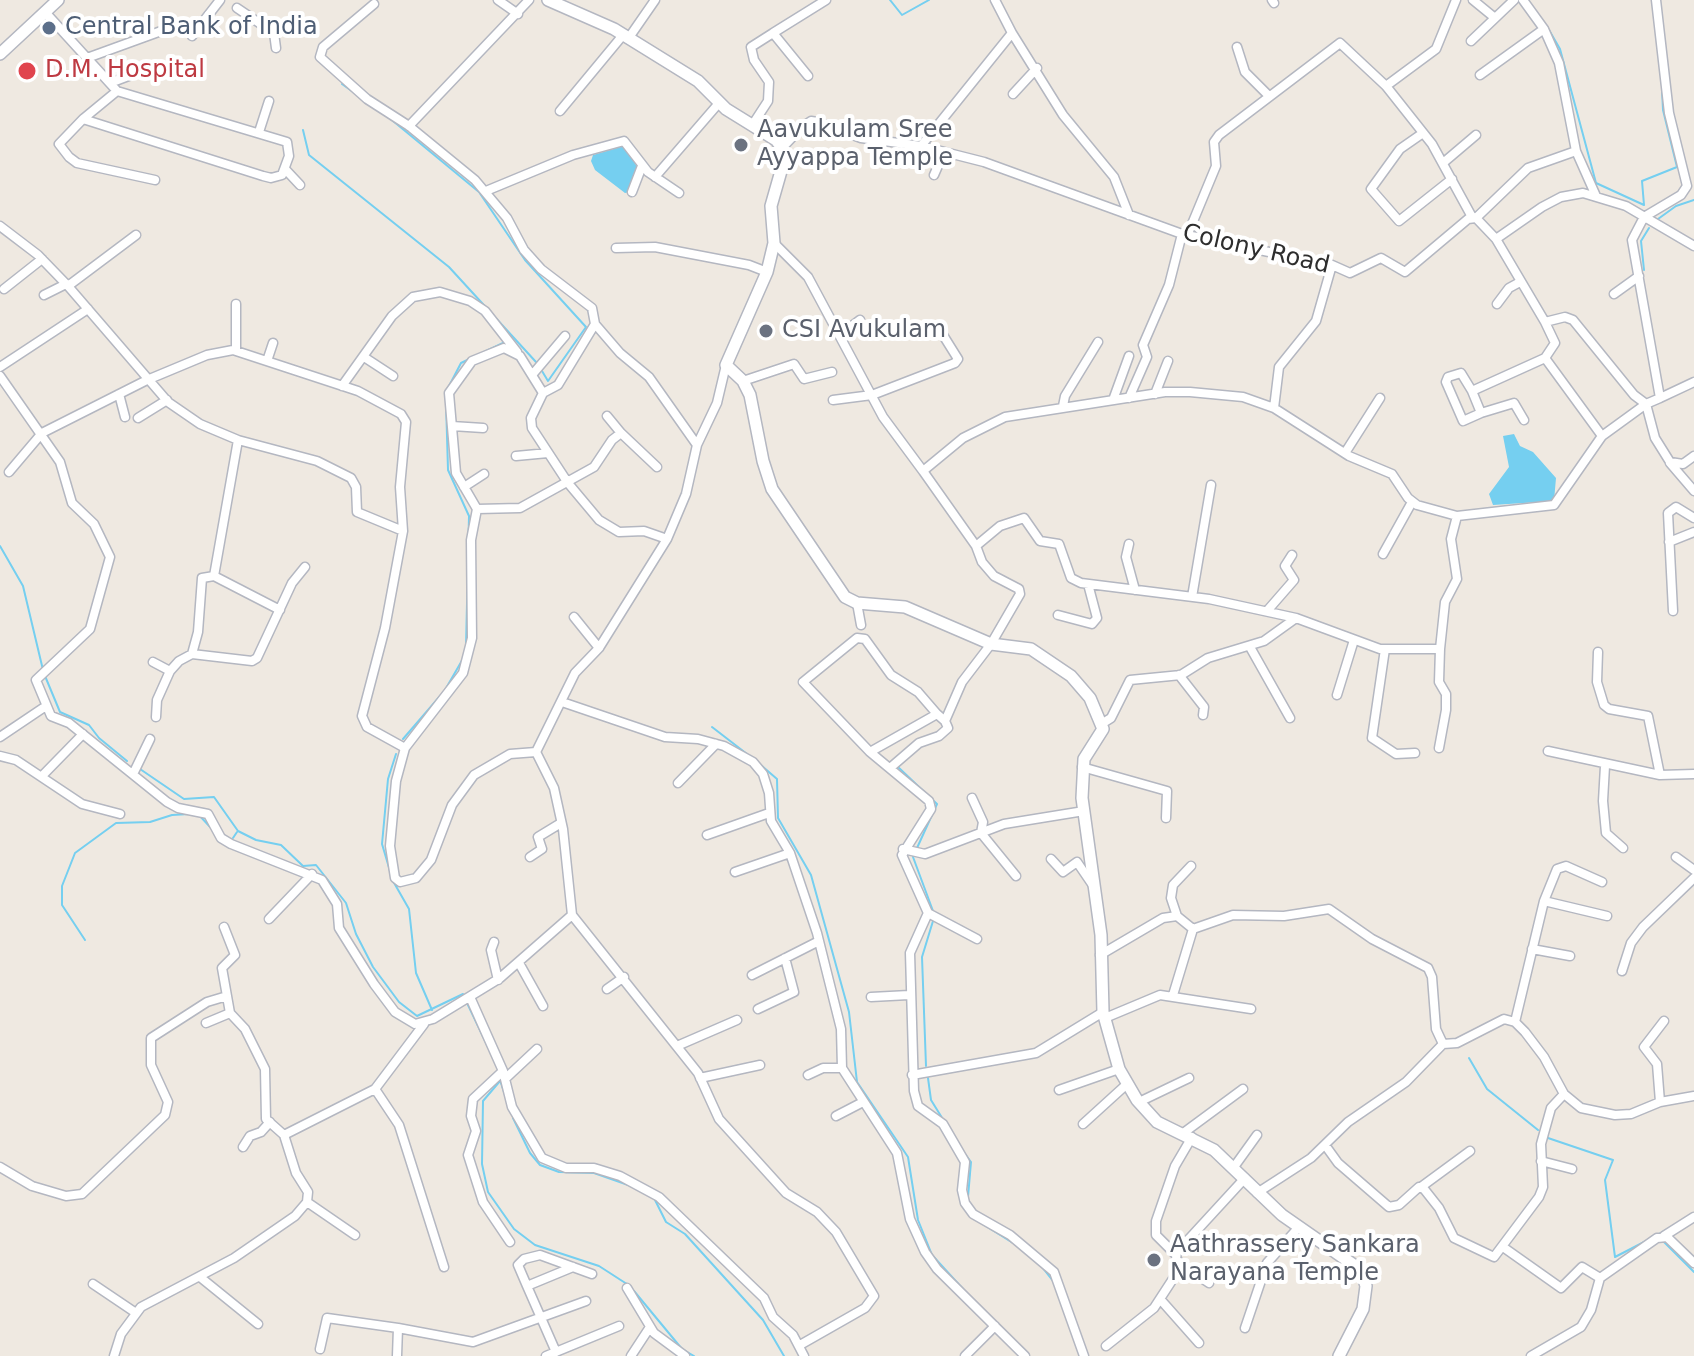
<!DOCTYPE html>
<style>
body{margin:0}
canvas{display:block;background:#efe9e1}
</style>
<canvas width="1694" height="1356"></canvas>
<script>
const context = document.querySelector('canvas').getContext('2d');
context.lineJoin = 'round';
function fillPath(path, color) {
  context.fillStyle = color;
  context.fill(path, 'evenodd');
}
function poly(rows) {
  const path = new Path2D();
  for (const r of rows) {
    path.moveTo(r[0], r[1]);
    for (let i = 2; i < r.length; i += 2) path.lineTo(r[i], r[i + 1]);
  }
  return path;
}
function trace(path, color, width, dash) {
  context.strokeStyle = color;
  context.lineWidth = width;
  context.lineCap = dash ? 'butt' : 'round';
  context.setLineDash(dash || []);
  context.stroke(path);
}
function label(font, color, halo, rows, align = 'center') {
  context.font = font + ' "DejaVu Sans",sans-serif';
  context.lineWidth = 8;
  context.setLineDash([]);
  context.textBaseline = 'middle';
  context.strokeStyle = halo;
  context.fillStyle = color;
  for (const [text, x, y, turn = 0] of rows) {
    context.save();
    context.translate(x, y);
    context.rotate((+turn || 0) * Math.PI / 180);
    context.textAlign = isNaN(turn) ? turn : align;
    if (halo) context.strokeText(text, 0, 0);
    context.fillText(text, 0, 0);
    context.restore();
  }
}
const water = poly([
 [624,146,641,173,630,192,625,193,595,170,591,161,593,155],
 [1514,434,1520,446,1533,452,1556,478,1554,501,1493,505,1489,494,1509,467,1503,436]
]);
const stream = poly([
 [890,0,902,15,929,0],
 [1549,30,1560,49,1596,183,1644,205,1642,181,1677,167,1663,110,1662,89],
 [342,84,356,94],
 [387,116,479,192,525,260,586,327,548,381,542,371],
 [303,130,309,155,449,267,536,362],
 [1658,219,1676,206,1694,200],
 [1644,270,1641,241,1649,228],
 [448,388,461,363,503,343],
 [446,402,448,470,469,516,466,647],
 [0,546,23,586,43,670],
 [45,676,60,712,89,725,99,738,127,761],
 [445,690,464,657],
 [712,727,747,754],
 [403,739,441,695],
 [755,760,777,779,778,818,811,875,849,1012,857,1082,908,1157,918,1220,932,1255,963,1289],
 [898,767,937,804,917,848],
 [140,769,184,799,214,797,238,831,256,840,281,845,303,866,316,865,346,903,356,934,373,967,399,1002,417,1016,463,994],
 [199,815,211,828],
 [233,838,237,832],
 [913,857,933,911],
 [390,871,382,844,388,779,396,754],
 [393,881,409,909,416,973,432,1010],
 [85,940,62,905,62,886,75,853,116,823,150,822,172,815,189,814],
 [468,1005,489,1049],
 [1469,1058,1487,1089,1538,1130],
 [926,1066,922,957,933,921],
 [928,1078,931,1100,944,1121],
 [500,1080,507,1101],
 [500,1081,483,1101,482,1164,488,1192,514,1229,535,1245,599,1266,630,1286],
 [513,1118,530,1153,540,1165,559,1172,594,1173,631,1186],
 [1548,1138,1613,1160,1605,1180,1615,1257,1646,1241],
 [962,1150,971,1162,968,1197],
 [654,1198,666,1222,685,1234,763,1320,784,1356],
 [981,1223,1013,1243],
 [1659,1234,1674,1225],
 [1664,1242,1694,1272],
 [1042,1267,1053,1281],
 [634,1291,682,1349,694,1356]
]);
const minor = poly([
 [498,0,518,14],
 [995,0,1012,33],
 [1272,0,1274,3],
 [1473,0,1495,18],
 [1523,0,1544,29,1559,63,1576,151,1596,196],
 [374,4,323,47,320,57,367,99,409,126,475,180,507,218,524,250,541,269,592,308,595,324,558,385,543,393,531,418,532,428,568,483,599,520,619,532,644,531,667,539],
 [237,8,274,33,276,48],
 [45,12,117,91,287,142,289,156,282,175,271,178,263,176,83,119,117,91],
 [192,36,220,0],
 [628,39,655,0],
 [1471,41,1514,0],
 [1237,47,1245,72,1269,96],
 [87,58,164,30],
 [1480,75,1544,29],
 [808,76,773,33,826,0],
 [110,83,147,69],
 [1386,86,1436,49,1456,0],
 [1013,94,1037,68],
 [560,111,623,35],
 [83,119,59,144,69,157,77,163,155,180],
 [753,124,768,101,769,82,754,60,751,47,773,33],
 [409,126,529,0],
 [259,132,269,101],
 [1423,133,1400,149,1371,189,1399,221,1452,179],
 [921,146,1012,33,1063,115,1114,177,1129,215],
 [782,148,802,127,811,121,818,122,861,138,921,146,984,162,1182,234,1332,265,1350,273,1381,258,1405,272,1468,219,1476,218,1496,239,1542,207,1561,197,1583,193,1626,206,1694,246],
 [1443,163,1476,135],
 [285,169,300,185],
 [934,175,944,152],
 [655,177,719,103],
 [486,191,573,155,624,141,648,172,679,193],
 [632,192,642,166],
 [1476,218,1528,168,1576,151],
 [0,226,38,255,68,286,168,402,200,424,238,440],
 [1187,236,1216,166,1214,142,1219,135,1340,43,1386,86,1432,144,1472,217],
 [1496,239,1545,322],
 [774,243,808,277,883,417,923,471],
 [616,248,655,247,749,265,767,272],
 [68,286,136,235],
 [4,289,42,259],
 [1614,294,1639,276],
 [44,295,66,284],
 [1497,304,1509,288,1520,282],
 [595,324,620,353,649,377,697,445],
 [840,335,860,320],
 [236,350,236,304],
 [364,357,393,376],
 [1545,358,1602,436],
 [267,361,273,343],
 [726,365,717,403,697,445,686,494,667,539,599,648,575,673,536,752,554,788,563,829,572,915,698,1073,719,1119,786,1193,817,1212,836,1232,874,1296,865,1308,800,1345],
 [0,367,88,309],
 [532,375,565,336],
 [0,376,60,462,72,503,94,524,110,557,90,629,36,680,51,716,69,723,167,802,178,808,208,814,221,838,231,844,322,880,337,904,339,928,374,984,395,1012,415,1024,433,1019,500,978,572,915],
 [743,381,794,364,804,379,832,372],
 [342,386,392,316,413,297,440,292,470,301,485,311,517,352],
 [1472,391,1481,413,1463,421,1446,382,1448,377,1461,373,1472,391,1545,358,1555,343,1545,322,1565,317,1573,320,1634,395,1646,404,1655,438,1670,462,1683,464,1694,456],
 [119,394,125,417],
 [1155,394,1168,361],
 [1129,398,1147,357,1143,345,1169,285,1182,234],
 [1660,398,1694,382],
 [833,400,872,395,955,363,958,359,943,335],
 [1113,400,1129,356],
 [1063,406,1065,396,1098,342],
 [1274,408,1279,367,1316,321,1332,265],
 [1481,413,1514,403,1524,420],
 [607,416,621,433],
 [138,418,167,400],
 [452,426,483,428],
 [1345,453,1380,398],
 [516,456,548,453],
 [1670,463,1694,491],
 [9,472,42,433,147,380,207,355,233,350,358,391,401,414,406,422,400,487,403,531],
 [464,487,484,474],
 [477,509,520,508,594,467,612,440,621,433,657,467],
 [1669,542,1694,532],
 [1129,544,1126,557,1135,590],
 [976,546,1000,526,1024,518,1040,541,1059,544,1071,578,1081,583,1209,599,1296,618],
 [1383,554,1412,502],
 [214,576,238,440,317,461,351,478,356,487,357,512,403,531,385,628,362,716,367,727,405,748],
 [1192,597,1211,485],
 [857,603,861,625],
 [1267,611,1294,580,1285,566,1292,555],
 [1673,611,1668,513,1676,507,1694,518],
 [1058,615,1092,624,1097,618,1088,584],
 [574,617,599,648],
 [1250,647,1290,718],
 [1385,649,1372,738,1396,754,1415,753],
 [1598,652,1597,682,1604,705,1609,709,1648,716,1660,775],
 [192,654,198,632,202,578,214,576,280,610],
 [153,662,170,671],
 [1179,675,1204,707,1203,715],
 [1337,695,1354,640],
 [562,702,665,737,698,739,724,746,753,762,763,774,769,793,771,821,790,853,817,933,841,1029,842,1068,897,1153,910,1219,925,1252,937,1269,1025,1356],
 [156,717,157,700,170,671,179,661,192,654,252,661,257,658,292,583,305,567],
 [1103,723,1111,718,1130,680,1181,675,1208,658,1264,641,1296,618,1380,649,1440,649,1445,602,1457,579,1451,539,1457,516],
 [0,737,46,706],
 [1439,748,1446,710,1446,694,1439,682,1440,649],
 [1548,751,1660,775,1694,774],
 [536,752,510,754,474,775,452,805,431,860,416,878,400,882,395,878,390,846,396,781,405,748,463,673,472,638,471,540,477,509,456,473,449,393,472,361,504,348,520,356,543,393],
 [870,752,803,682,857,638,865,639,891,675,918,692,937,714],
 [0,756,16,760,82,804,120,814],
 [1605,766,1603,801,1606,833,1623,848],
 [1082,767,1167,791,1166,818],
 [890,768,919,743,939,736,948,728,945,721],
 [134,772,150,739],
 [42,776,83,734],
 [678,783,716,744],
 [972,798,983,822,981,833,1016,876],
 [707,835,769,813],
 [903,849,925,854,1004,824,1084,811],
 [530,857,542,849,538,837,561,823],
 [1676,857,1694,870],
 [1051,859,1063,872,1077,862,1092,884],
 [1191,866,1173,885,1171,898,1177,916,1193,929,1233,915,1284,916,1329,909,1372,939,1428,968,1432,977,1436,1029,1443,1044],
 [735,872,790,853],
 [1544,901,1607,916],
 [928,913,977,939],
 [269,919,312,874],
 [224,927,235,955,222,968,230,1013,245,1029,265,1069,266,1119,284,1135],
 [494,942,491,950,498,980],
 [1532,949,1570,956],
 [1100,955,1163,918,1177,916],
 [519,963,543,1006],
 [1622,971,1631,943,1643,927,1694,878],
 [752,975,819,941],
 [607,989,624,977],
 [1173,995,1193,929],
 [470,997,503,1071],
 [871,997,909,995],
 [758,1009,794,992,785,958],
 [1105,1018,1160,995,1251,1009],
 [1515,1022,1544,901,1557,869,1566,866,1602,882],
 [206,1023,230,1013],
 [677,1046,737,1020],
 [808,1075,823,1068,842,1068],
 [912,1075,1036,1053,1103,1012],
 [506,1078,537,1049],
 [700,1078,760,1065],
 [375,1089,424,1024],
 [1059,1090,1119,1069],
 [1139,1102,1189,1078],
 [1660,1102,1657,1064,1644,1047,1664,1021],
 [836,1116,863,1102],
 [1083,1124,1127,1084],
 [1182,1134,1243,1089],
 [1325,1145,1338,1163,1389,1207,1399,1205,1419,1187,1424,1189,1439,1208,1454,1238,1494,1257,1539,1197,1543,1187,1541,1144,1551,1108,1564,1094],
 [243,1147,250,1136,261,1132,270,1122],
 [1541,1161,1572,1169],
 [0,1167,32,1186,66,1196,82,1194,165,1115,168,1102,151,1065,151,1038,207,1002,227,996],
 [1234,1167,1257,1135],
 [1421,1187,1470,1151],
 [1257,1193,1311,1158,1348,1122,1406,1082,1443,1044,1457,1043,1504,1019,1515,1022,1525,1032,1544,1057,1564,1094,1581,1108,1615,1115,1631,1114,1660,1102,1694,1096],
 [307,1202,355,1235],
 [1664,1236,1694,1217],
 [510,1242,483,1202,468,1155,476,1131,471,1116,473,1099,503,1071,512,1107,542,1158,566,1168,594,1168,620,1176,659,1197,764,1298,773,1317,793,1335,804,1356],
 [1503,1247,1561,1288,1582,1267,1600,1278],
 [1176,1255,1156,1235,1156,1221,1175,1166,1192,1137],
 [1182,1265,1209,1283],
 [200,1277,258,1324],
 [93,1284,136,1313],
 [527,1286,518,1265,524,1259,540,1255,592,1274],
 [627,1288,654,1333,685,1356],
 [1160,1299,1199,1343],
 [1245,1328,1267,1263,1299,1227],
 [1106,1346,1154,1308,1182,1265,1176,1259,1177,1252,1245,1178],
 [320,1349,327,1318,398,1328],
 [556,1352,527,1286,573,1267],
 [114,1356,121,1334,141,1307,234,1258,295,1216,307,1202,308,1192,296,1173,284,1135,375,1089,399,1125,444,1267],
 [397,1356,398,1328,473,1342,586,1301],
 [546,1356,619,1326],
 [631,1356,650,1327],
 [965,1356,995,1326],
 [1084,1356,1054,1272,1010,1235,973,1214,965,1203,962,1190,965,1162,943,1124,918,1106,914,1091,910,953,928,913,902,855,931,809,929,801,870,752,937,714,945,721,962,682,991,644,1020,594,1019,589,994,576,982,562,976,546,923,471,963,438,1005,417,1165,392,1190,392,1243,397,1274,408,1349,456,1392,474,1408,498,1417,505,1457,516,1554,505,1602,436,1646,404,1660,398,1632,240,1644,217,1681,195,1687,186,1669,113,1656,0],
 [1531,1356,1581,1327,1591,1310,1600,1278,1657,1238,1667,1237,1694,1263]
]);
const secondary = poly([
 [548,0,614,29,698,81,726,109,776,140,782,148,783,164,771,206,774,243,767,272,726,365,743,381,750,395,763,461,772,489,845,597,857,603,905,607,991,644,1031,649,1071,676,1090,698,1103,729,1084,759,1082,798,1101,935,1103,1012,1119,1069,1137,1100,1157,1122,1214,1150,1282,1215,1361,1270,1366,1286,1363,1309,1339,1356],
 [0,54,58,0]
]);
const markers = [
 [49,28,8,"#5c6f8a"],
 [27,71,10,"#e0444e"],
 [741,145,8,"#6b7280"],
 [766,331,8,"#6b7280"],
 [1154,1260,8,"#6b7280"]
];
const serviceNames = [
 ["Central Bank of India",65,28]
];
const healthNames = [
 ["D.M. Hospital",45,71]
];
const worshipNames = [
 ["Aavukulam Sree",757,131],
 ["Ayyappa Temple",757,159],
 ["CSI Avukulam",782,331],
 ["Aathrassery Sankara",1170,1246],
 ["Narayana Temple",1170,1274]
];
const streetNames = [
 ["Colony Road",1256,250,13]
];
fillPath(water, '#75cff0');
trace(stream, '#75cff0', 2);
trace(minor, '#b4b7c1', 11);
trace(secondary, '#b4b7c1', 14);
trace(minor, '#fff', 8);
trace(secondary, '#fff', 11);
for (const [x, y, r, color] of markers) {
  const dot = new Path2D();
  dot.arc(x, y, r, 0, 2 * Math.PI);
  context.fillStyle = color;
  context.fill(dot);
  trace(dot, '#fff', 3);
}
label('24px', '#4e5e75', '#fff', serviceNames, 'left');
label('24px', '#be3a42', '#fff', healthNames, 'left');
label('24px', '#5b616d', '#fff', worshipNames, 'left');
label('24px', '#2e2e2e', '#fff', streetNames);
</script>
